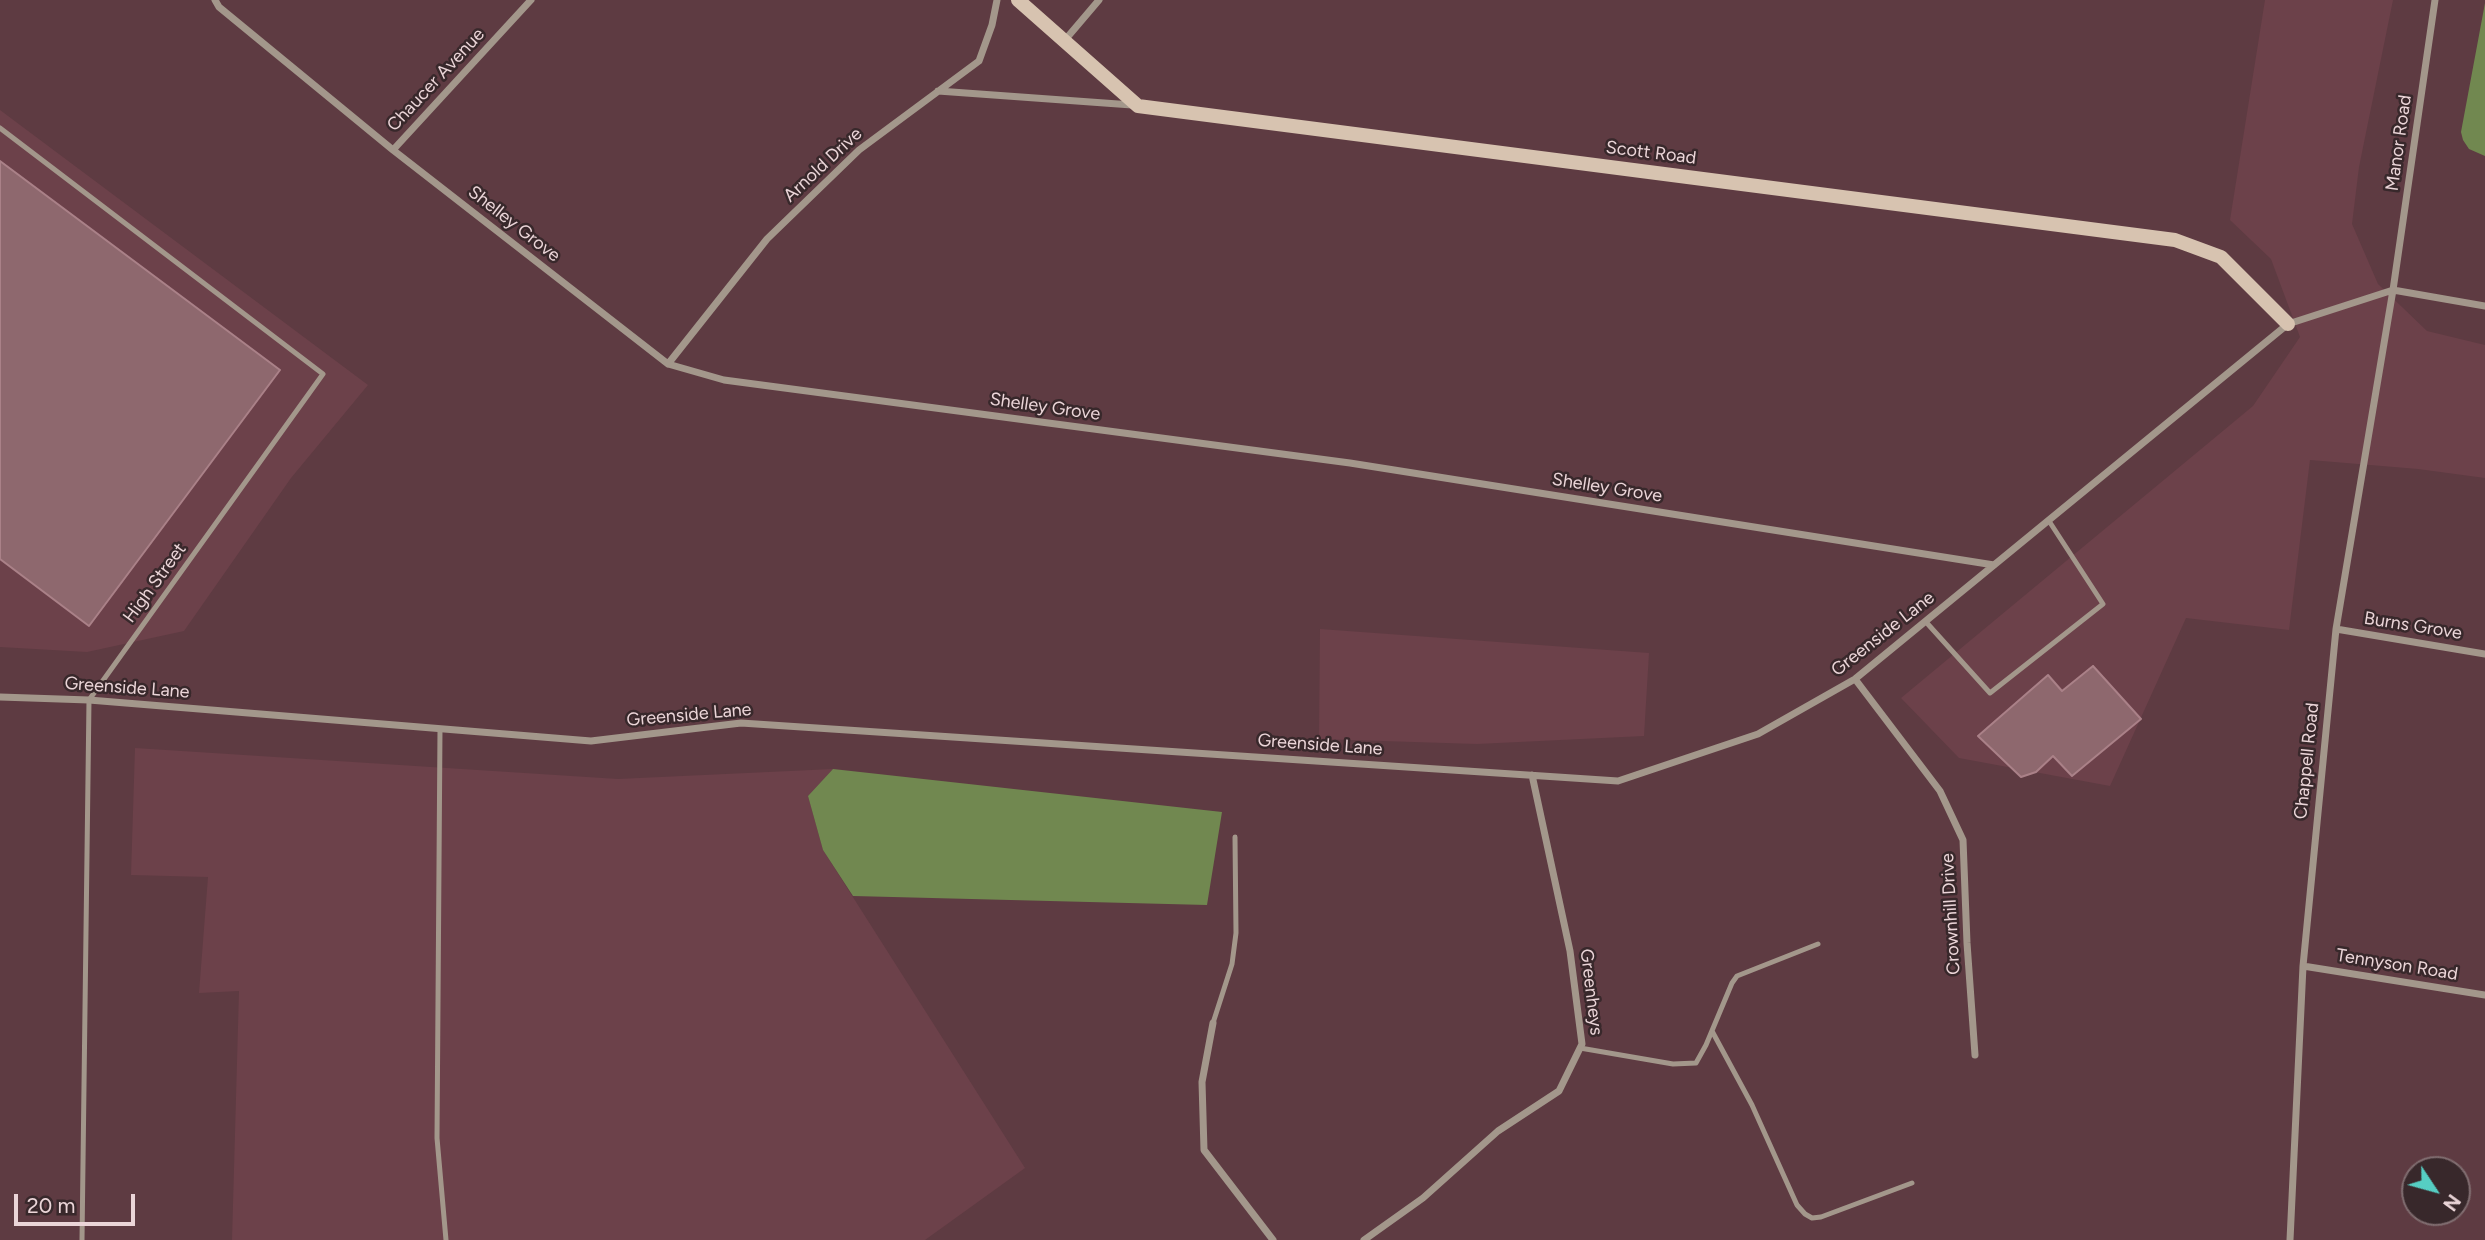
<!DOCTYPE html>
<style>
body{margin:0}
#map{position:relative;width:2485px;height:1240px;overflow:hidden;background:#5e3b42;font-family:Figtree,sans-serif}
canvas{display:block}
.north{position:absolute;left:2401px;top:1156px;width:70px;height:70px;box-sizing:border-box;background:#38282b;border:2px solid #806d70;border-radius:50%;rotate:126deg;font-size:19px;font-weight:700;line-height:28px;text-align:center;color:#ebd5d8}
.north::after{content:'';display:block;margin:auto;width:24px;height:32px;background:#56cec3;clip-path:polygon(50% 0,100% 100%,50% 72%,0 100%)}
.scale{position:absolute;left:14px;top:1194px;width:121px;height:32px;box-sizing:border-box;border:4px solid #ebd5d8;border-top:0;padding-left:9px;font-size:21px;line-height:24px;white-space:nowrap;color:#ebd5d8;-webkit-text-stroke:5px #38282b;paint-order:stroke}
</style>
<div id="map">
<canvas width="2485" height="1240"></canvas>
<div class="north">N</div>
<div class="scale">20 m</div>
</div>
<script>
const context = document.querySelector('canvas').getContext('2d');
context.lineJoin = 'round';
function fillPath(path, color) {
  context.fillStyle = color;
  context.fill(path, 'evenodd');
}
function poly(rows) {
  const path = new Path2D();
  for (const r of rows) {
    path.moveTo(r[0], r[1]);
    for (let i = 2; i < r.length; i += 2) path.lineTo(r[i], r[i + 1]);
  }
  return path;
}
function trace(path, color, width, dash) {
  context.strokeStyle = color;
  context.lineWidth = width;
  context.lineCap = dash ? 'butt' : 'round';
  context.setLineDash(dash || []);
  context.stroke(path);
}
function label(font, color, halo, rows, align = 'center') {
  context.font = font + ' Figtree,sans-serif';
  context.lineWidth = 5;
  context.setLineDash([]);
  context.textBaseline = 'middle';
  context.strokeStyle = halo;
  context.fillStyle = color;
  for (const [text, x, y, turn = 0] of rows) {
    context.save();
    context.translate(x, y);
    context.rotate((+turn || 0) * Math.PI / 180);
    context.textAlign = isNaN(turn) ? turn : align;
    if (halo) context.strokeText(text, 0, 0);
    context.fillText(text, 0, 0);
    context.restore();
  }
}
const built = poly([
 [2265,0,2393,0,2359,167,2352,224,2378,284,2427,331,2485,345,2485,478,2418,469,2310,460,2289,630,2186,618,2110,786,1959,758,1901,698,2253,406,2300,337,2271,259,2230,220],
 [0,110,368,385,291,478,184,631,87,652,0,647],
 [1320,629,1649,653,1644,736,1477,744,1319,739],
 [135,748,618,779,833,769,808,796,823,850,1025,1168,925,1240,232,1240,239,991,199,993,208,877,131,875]
]);
const forest = poly([
 [2485,3,2485,156,2469,149,2463,140,2461,132],
 [833,769,1222,812,1207,905,853,896,823,850,808,796]
]);
const building = poly([
 [0,161,280,370,89,626,0,559,0,161],
 [2093,666,2141,719,2072,776,2053,756,2036,772,2021,777,1978,736,2048,675,2062,691,2093,666]
]);
const lane = poly([
 [0,128,323,374,89,700,82,1240],
 [1926,622,1990,693,2103,604,2049,521],
 [440,729,437,1138,446,1240],
 [1213,1023,1232,964,1236,933,1235,837],
 [1712,1031,1752,1105,1797,1205,1805,1214,1812,1218,1821,1217,1912,1183],
 [1580,1048,1673,1064,1696,1063,1706,1045,1732,983,1737,976,1818,944]
]);
const street = poly([
 [215,0,219,7,393,150,668,364,724,380,1350,463,1994,565],
 [1065,40,1099,0],
 [938,91,1132,105],
 [393,150,531,0],
 [668,364,767,239,859,150,979,61,992,25,997,0],
 [2336,629,2485,654],
 [1855,679,1940,791,1963,840,1967,943,1975,1055],
 [0,697,89,700,591,741,741,723,1618,781,1758,734,1855,679,2288,324,2393,290,2485,306],
 [2303,966,2485,995],
 [1213,1023,1202,1082,1204,1150,1273,1240],
 [1364,1240,1423,1198,1498,1131,1559,1091,1582,1044,1570,951,1532,775],
 [2290,1240,2303,966,2336,629,2393,290,2435,0]
]);
const secondary = poly([
 [1018,0,1138,106,2175,240,2221,257,2288,324]
]);
const streetNames = [
 ["Chaucer Avenue",436,80,-47],
 ["Manor Road",2399,143,-82],
 ["Scott Road",1651,153,7],
 ["Arnold Drive",823,165,-43],
 ["Shelley Grove",514,224,38],
 ["Shelley Grove",1045,407,8],
 ["Shelley Grove",1607,488,9],
 ["High Street",155,583,-54],
 ["Burns Grove",2413,626,9],
 ["Greenside Lane",1883,634,-38],
 ["Greenside Lane",127,688,4],
 ["Greenside Lane",689,715,-5],
 ["Greenside Lane",1320,745,4],
 ["Chappell Road",2307,761,-84],
 ["Crownhill Drive",1951,914,-93],
 ["Tennyson Road",2397,965,9],
 ["Greenheys",1591,992,83]
];
fillPath(built, '#6c414a');
fillPath(forest, '#718850');
fillPath(building, '#8e686e');
trace(building, '#aa8188', 2);
trace(lane, '#a3978b', 5);
trace(street, '#a3978b', 7);
trace(secondary, '#d7c3b0', 14);
label('18px', '#ebd5d8', '#38282b', streetNames);
</script>
